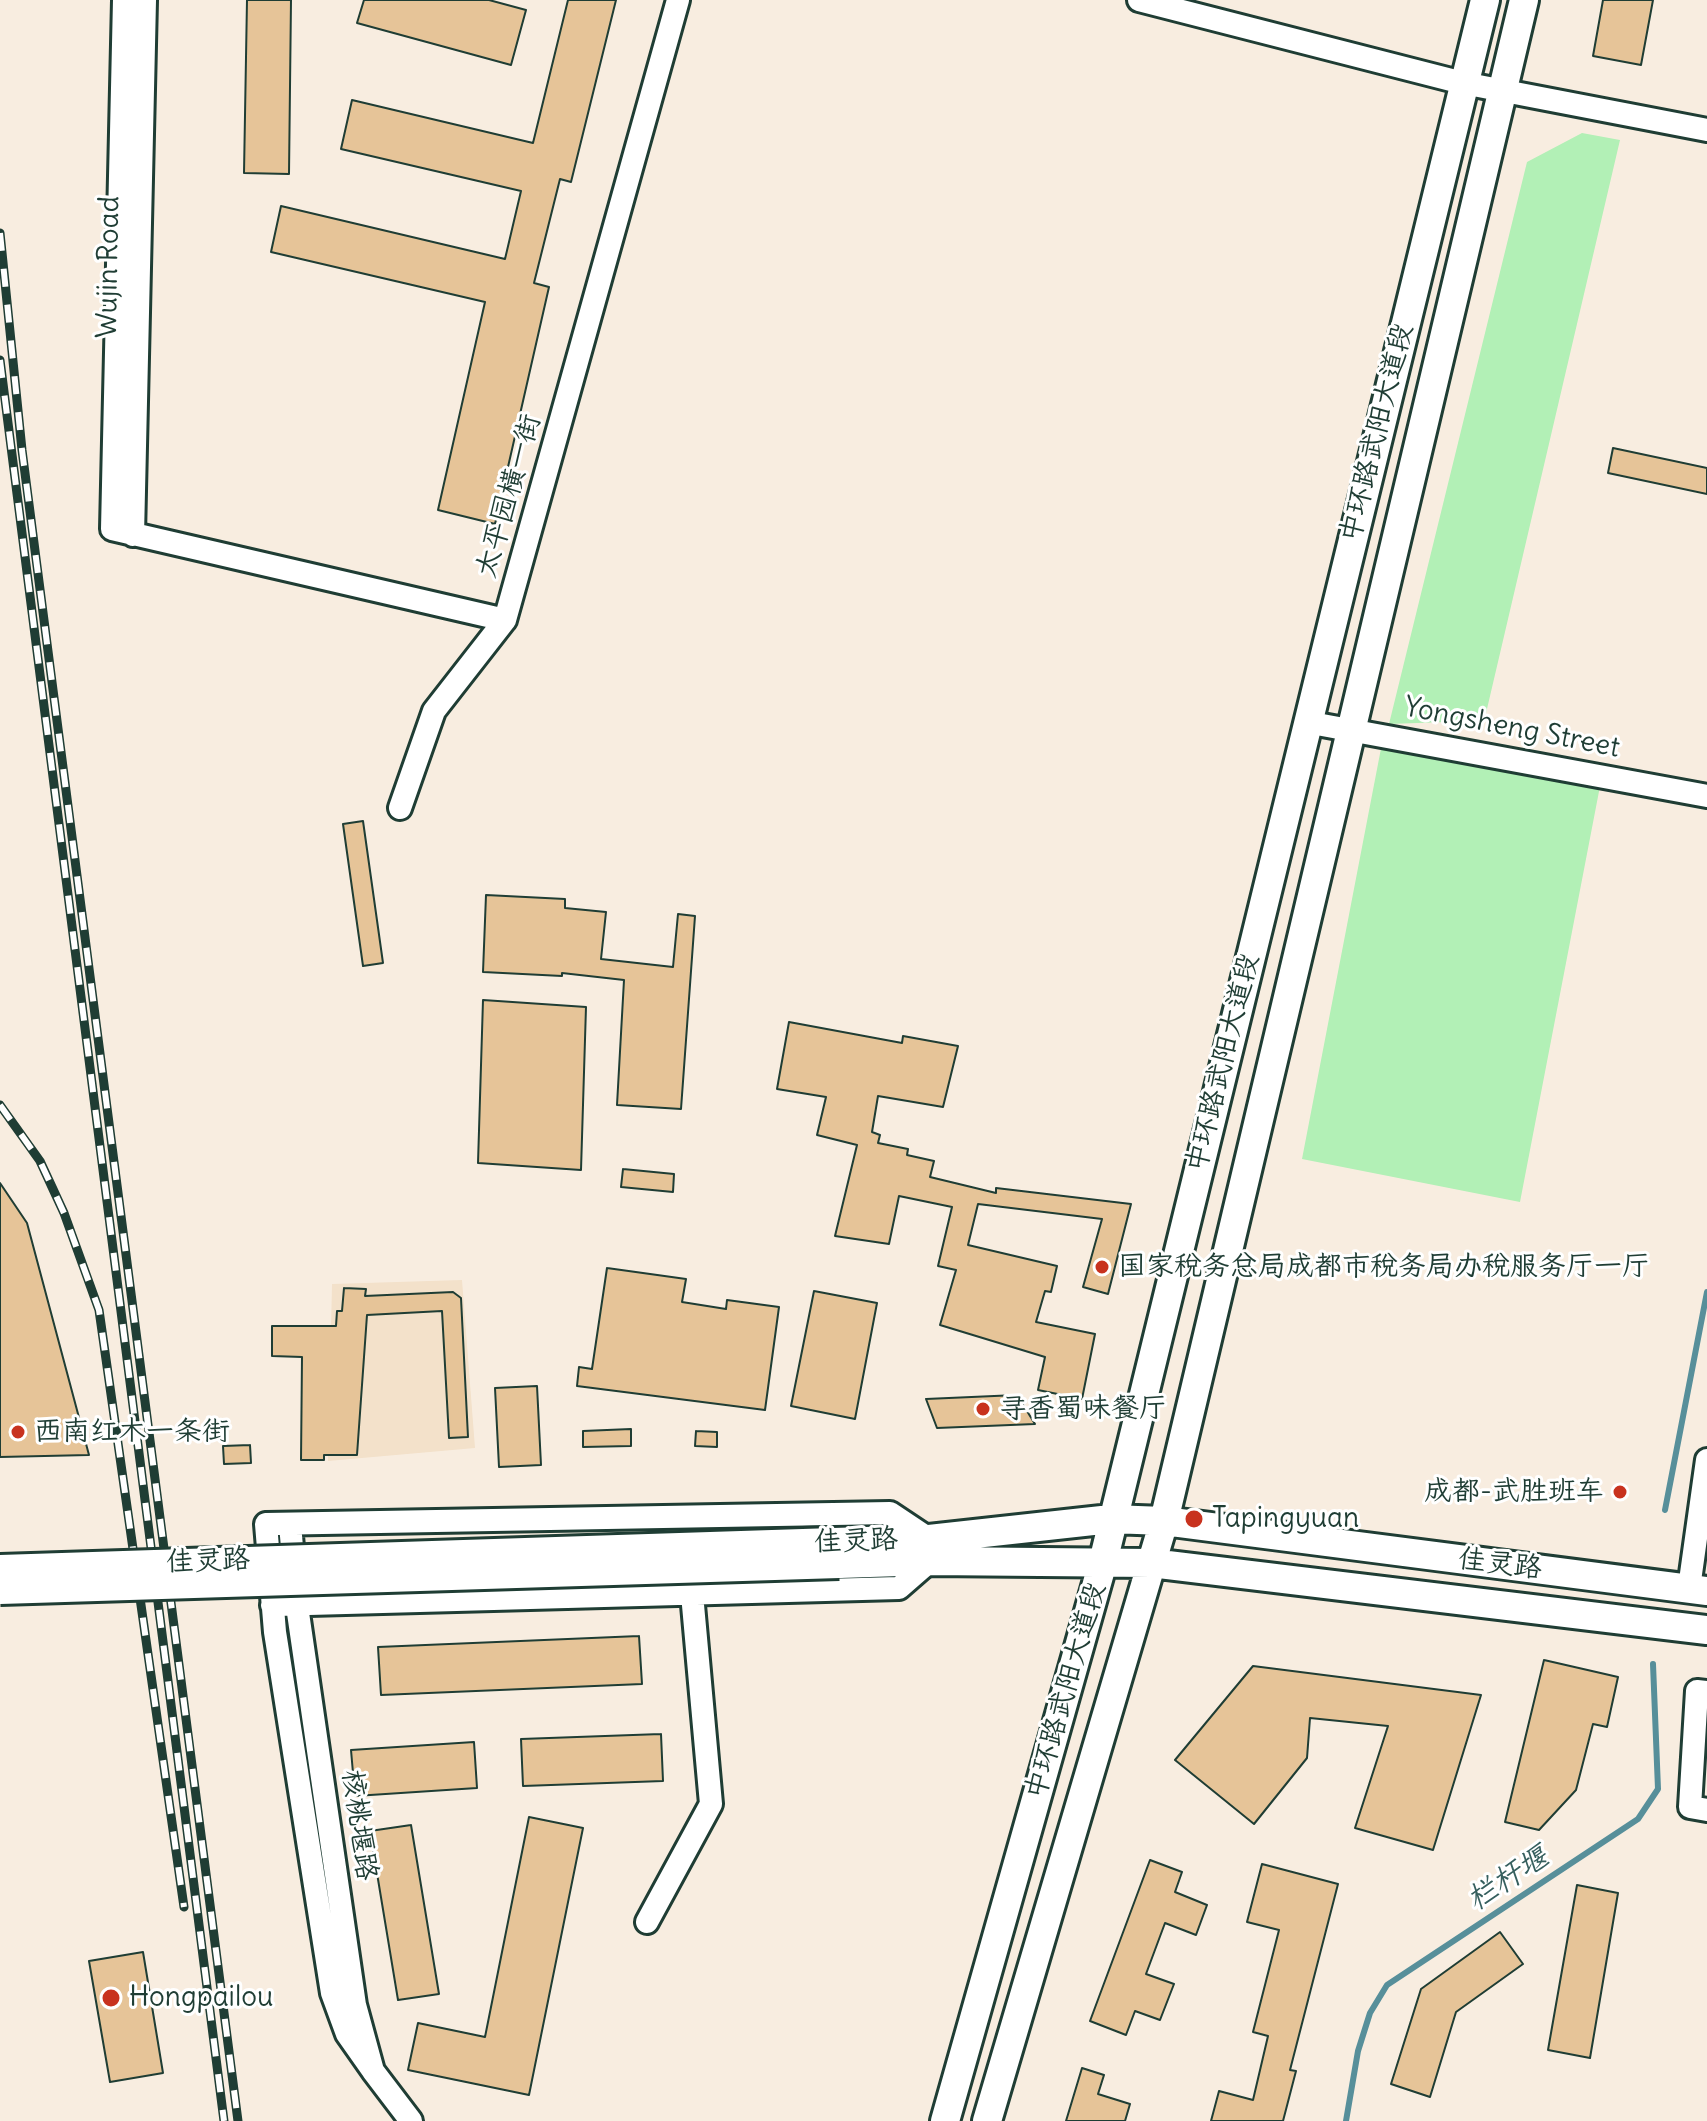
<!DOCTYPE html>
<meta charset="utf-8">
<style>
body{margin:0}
canvas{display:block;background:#f8ede0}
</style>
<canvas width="1707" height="2121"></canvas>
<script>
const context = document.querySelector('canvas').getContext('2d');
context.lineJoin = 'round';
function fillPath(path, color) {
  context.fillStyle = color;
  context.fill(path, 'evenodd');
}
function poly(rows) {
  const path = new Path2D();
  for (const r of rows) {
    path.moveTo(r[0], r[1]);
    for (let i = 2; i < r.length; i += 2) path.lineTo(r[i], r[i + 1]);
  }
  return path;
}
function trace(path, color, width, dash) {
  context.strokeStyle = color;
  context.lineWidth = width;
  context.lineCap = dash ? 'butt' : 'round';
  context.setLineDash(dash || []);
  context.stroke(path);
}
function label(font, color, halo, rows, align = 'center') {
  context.font = font + ' Delius,"LXGW WenKai TC",sans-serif';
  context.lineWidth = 6;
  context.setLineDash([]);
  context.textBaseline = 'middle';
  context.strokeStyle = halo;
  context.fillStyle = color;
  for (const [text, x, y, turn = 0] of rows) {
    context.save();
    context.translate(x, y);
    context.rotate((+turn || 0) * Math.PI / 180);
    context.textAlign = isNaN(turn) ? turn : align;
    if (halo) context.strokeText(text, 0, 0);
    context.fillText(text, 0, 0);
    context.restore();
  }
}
const built = poly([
 [462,1280,475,1448,328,1461,332,1284]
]);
const green = poly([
 [1582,133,1620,140,1483,726,1446,722,1389,724,1527,162],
 [1383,738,1601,781,1520,1202,1302,1159]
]);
const stream = poly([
 [1665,1510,1707,1292],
 [1346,2121,1358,2051,1370,2013,1387,1985,1638,1819,1658,1789,1653,1664]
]);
const building = poly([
 [247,0,291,0,289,174,244,173,247,0],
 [364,0,489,0,526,10,511,65,357,23,364,0],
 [568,0,616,0,571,182,560,179,534,283,549,287,495,524,438,510,485,302,271,252,281,206,505,259,521,191,341,149,352,100,533,143,568,0],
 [1603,0,1653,0,1641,65,1593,56,1603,0],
 [1613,448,1707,468,1707,494,1608,473,1613,448],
 [363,821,383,963,363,966,343,824,363,821],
 [486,895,565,899,565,908,606,912,601,959,673,967,678,914,695,916,681,1109,617,1105,624,980,562,973,562,976,483,972,486,895],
 [483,1000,586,1007,581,1170,478,1163,483,1000],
 [789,1022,902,1043,903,1036,958,1046,943,1107,878,1096,872,1132,880,1135,878,1143,908,1149,907,1155,934,1161,930,1177,996,1193,996,1188,1131,1204,1108,1294,1083,1287,1102,1219,978,1204,968,1245,1057,1266,1051,1292,1045,1291,1036,1322,1095,1334,1082,1399,1038,1390,1045,1357,940,1325,956,1270,938,1266,952,1207,899,1196,889,1244,835,1236,857,1145,817,1135,826,1097,777,1089,789,1022],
 [623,1169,674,1174,673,1192,621,1187,623,1169],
 [0,1183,27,1223,89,1455,0,1457,0,1183],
 [607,1268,686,1279,682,1302,726,1309,727,1300,779,1307,765,1410,577,1386,579,1367,592,1369,607,1268],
 [344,1288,366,1289,365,1296,453,1292,461,1298,468,1437,449,1438,442,1311,367,1315,357,1455,324,1455,324,1460,301,1460,302,1357,272,1356,272,1326,336,1326,337,1311,342,1311,344,1288],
 [814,1291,877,1303,855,1419,791,1406,814,1291],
 [537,1386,541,1465,499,1467,495,1388,537,1386],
 [1017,1395,1035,1424,937,1428,926,1399,1017,1395],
 [631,1429,631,1446,583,1447,583,1431,631,1429],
 [696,1431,717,1432,717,1447,695,1446,696,1431],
 [250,1445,251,1463,224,1464,223,1446,250,1445],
 [639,1636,642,1684,381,1695,378,1647,639,1636],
 [1544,1660,1618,1677,1607,1727,1593,1724,1576,1790,1539,1830,1505,1822,1544,1660],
 [1253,1666,1481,1695,1433,1850,1355,1828,1388,1726,1310,1718,1307,1758,1254,1824,1175,1760,1253,1666],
 [661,1734,663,1781,523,1786,521,1739,661,1734],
 [474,1742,477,1788,355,1796,351,1750,474,1742],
 [529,1817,583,1828,529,2095,408,2070,418,2023,485,2037,529,1817],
 [411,1825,439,1994,398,2000,370,1831,411,1825],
 [1150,1860,1182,1872,1175,1892,1207,1905,1196,1935,1165,1923,1146,1974,1174,1984,1160,2020,1135,2011,1126,2035,1090,2021,1150,1860],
 [1262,1864,1338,1884,1290,2070,1296,2071,1283,2121,1211,2121,1219,2091,1253,2100,1268,2036,1253,2032,1279,1930,1247,1922,1262,1864],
 [1577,1885,1618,1893,1590,2058,1548,2050,1577,1885],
 [1500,1932,1523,1964,1456,2012,1430,2097,1391,2084,1421,1989,1500,1932],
 [143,1952,163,2073,110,2082,89,1961,143,1952],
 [1082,2068,1104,2075,1098,2094,1130,2104,1125,2121,1066,2121,1082,2068]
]);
const minor = poly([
 [124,0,112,529,505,620,678,0],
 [1139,0,1463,83,1707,130],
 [133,535,145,0],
 [1306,722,1707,796],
 [400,808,434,711,505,620],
 [290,1524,297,1606,355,2005,373,2071,411,2121],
 [1689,1588,1707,1460],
 [272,1605,899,1588,930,1561],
 [1707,1692,1697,1691,1690,1807,1707,1810],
 [647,1922,711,1804,692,1594],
 [373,2071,347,2034,332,1993,275,1632,266,1524,890,1513,929,1539]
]);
const major = poly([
 [834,1542,929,1539,1111,1519,1164,1521,1707,1591],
 [839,1564,930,1561,1151,1563,1707,1630],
 [945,2121,1103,1562,1485,0],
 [987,2121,1164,1521,1524,0]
]);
const rail = poly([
 [0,233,22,450,238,2121],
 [0,360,224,2121],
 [0,1105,40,1161,64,1213,99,1310,184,1907]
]);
const majorBridge = poly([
 [0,1569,834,1542],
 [0,1590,839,1564]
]);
const markers = [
 [1102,1267,8,"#c8321e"],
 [983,1409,8,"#c8321e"],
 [18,1432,8,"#c8321e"],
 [1620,1492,8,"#c8321e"],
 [1194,1519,10,"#c8321e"],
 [111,1998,10,"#c8321e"]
];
const streetNames = [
 ["Wujin Road",109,267,-89],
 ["中环路武阳大道段",1377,433,-76],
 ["太平园横一街",509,496,-74],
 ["Yongsheng Street",1512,728,11],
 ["中环路武阳大道段",1223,1063,-76],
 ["佳灵路",856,1541,-2],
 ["佳灵路",208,1561,-2],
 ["佳灵路",1500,1564,7],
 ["中环路武阳大道段",1066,1691,-74],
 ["核桃堰路",359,1825,82]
];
const poiNames = [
 ["国家税务总局成都市税务局办税服务厅一厅",1118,1267],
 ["寻香蜀味餐厅",999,1409],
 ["西南红木一条街",34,1432],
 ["成都-武胜班车",1604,1492,"right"],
 ["Tapingyuan",1212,1519],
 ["Hongpailou",129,1998]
];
const waterNames = [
 ["栏杆堰",1508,1879,-33]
];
fillPath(built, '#f3e1ca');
fillPath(green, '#b2f0b6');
trace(stream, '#578f9a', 6);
fillPath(building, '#e6c498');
trace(building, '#1f3d34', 2);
trace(minor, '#1f3d34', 28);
trace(major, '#1f3d34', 34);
trace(minor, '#fff', 22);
trace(major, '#fff', 28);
trace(rail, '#1f3d34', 9);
trace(rail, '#fff', 6, [18]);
trace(majorBridge, '#1f3d34', 34, []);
trace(majorBridge, '#fff', 28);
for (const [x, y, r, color] of markers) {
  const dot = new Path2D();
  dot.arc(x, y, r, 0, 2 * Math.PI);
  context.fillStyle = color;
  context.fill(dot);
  trace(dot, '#fff', 3);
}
label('28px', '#1f3d34', '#fff', streetNames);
label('28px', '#1f3d34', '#fff', poiNames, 'left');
label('italic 30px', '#365f5e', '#fff', waterNames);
</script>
